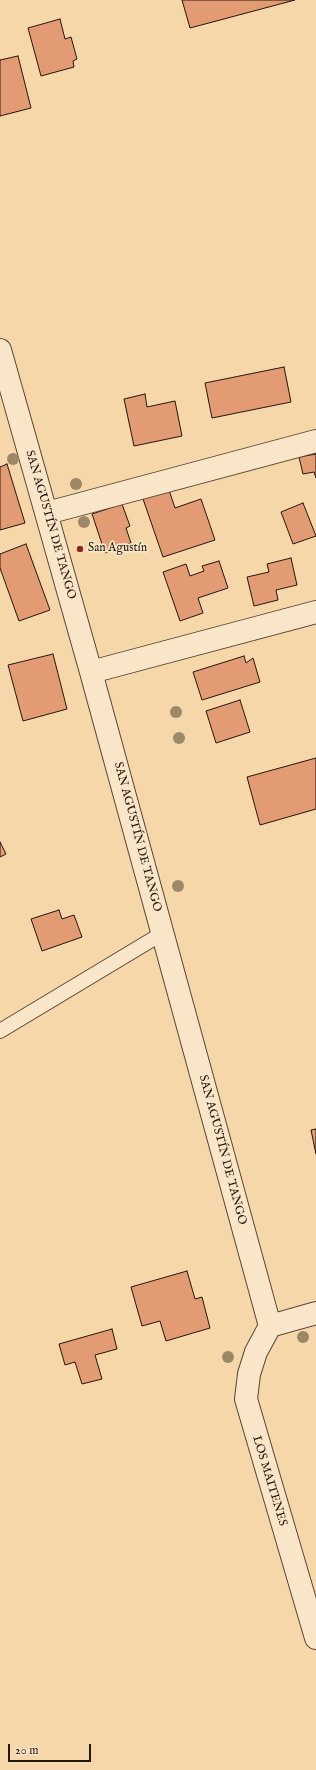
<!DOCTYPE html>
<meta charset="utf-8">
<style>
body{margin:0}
#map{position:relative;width:316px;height:1770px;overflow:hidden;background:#f6d7a9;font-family:"IM FELL English",serif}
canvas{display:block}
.scale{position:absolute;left:8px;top:1744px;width:83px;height:18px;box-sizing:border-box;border:2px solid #23160e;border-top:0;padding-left:5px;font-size:12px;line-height:14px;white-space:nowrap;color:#23160e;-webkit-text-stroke:3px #f9e5c7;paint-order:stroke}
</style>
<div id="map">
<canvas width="316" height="1770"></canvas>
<div class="scale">20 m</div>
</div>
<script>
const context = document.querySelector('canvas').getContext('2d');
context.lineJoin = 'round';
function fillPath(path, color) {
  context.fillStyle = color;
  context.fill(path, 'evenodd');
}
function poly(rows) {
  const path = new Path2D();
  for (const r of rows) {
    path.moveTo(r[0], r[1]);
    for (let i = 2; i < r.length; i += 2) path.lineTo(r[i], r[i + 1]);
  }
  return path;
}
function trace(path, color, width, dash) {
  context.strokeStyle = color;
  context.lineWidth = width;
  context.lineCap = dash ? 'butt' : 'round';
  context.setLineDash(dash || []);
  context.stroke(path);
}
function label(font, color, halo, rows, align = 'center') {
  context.font = font + ' "IM FELL English",serif';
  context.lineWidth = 3.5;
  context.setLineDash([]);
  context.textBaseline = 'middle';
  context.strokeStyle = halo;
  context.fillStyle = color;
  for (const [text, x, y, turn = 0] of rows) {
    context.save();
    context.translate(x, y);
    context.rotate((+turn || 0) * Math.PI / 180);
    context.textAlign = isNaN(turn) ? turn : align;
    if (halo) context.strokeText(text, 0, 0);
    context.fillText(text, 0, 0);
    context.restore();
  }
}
const building = poly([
 [182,0,295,0,190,28,182,0],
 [60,19,65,39,71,37,77,59,73,61,74,67,41,76,28,28,60,19],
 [18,56,31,108,0,116,0,60,18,56],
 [284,367,291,402,212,418,205,383,284,367],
 [145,394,147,407,175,401,182,436,134,446,124,399,145,394],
 [316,454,316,478,314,472,303,474,299,457,316,454],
 [7,464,25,523,0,530,0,467,7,464],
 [168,487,175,508,201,499,215,540,163,557,142,496,168,487],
 [303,503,316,536,293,544,281,512,303,503],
 [122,504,130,526,126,528,131,543,105,553,92,514,122,504],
 [26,544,50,610,19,621,0,568,0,554,26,544],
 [291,558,297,585,276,590,278,600,254,606,247,577,269,572,267,564,291,558],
 [219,561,228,588,198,598,203,613,180,621,163,572,186,564,190,576,204,571,202,566,219,561],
 [53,654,67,709,23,721,8,665,53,654],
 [244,656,246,663,253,658,260,682,202,700,193,672,244,656],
 [240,700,250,732,216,743,206,711,240,700],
 [316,758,316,809,260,825,247,777,316,758],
 [0,842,6,854,0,857,0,842],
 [59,910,62,919,74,915,82,937,42,951,31,919,59,910],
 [316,1129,316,1154,311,1130,316,1129],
 [187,1271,195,1299,202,1297,210,1328,166,1341,160,1321,142,1326,131,1287,187,1271],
 [112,1329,117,1349,95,1355,102,1379,82,1384,75,1362,65,1365,59,1344,112,1329]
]);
const lane = poly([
 [0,1031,163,933]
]);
const street = poly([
 [0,350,91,672,270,1326],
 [47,513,316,441],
 [91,672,316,612],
 [270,1326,256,1352,249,1374,246,1399,316,1638],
 [270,1326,316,1313]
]);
const trees = [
 [13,459],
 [76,484],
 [84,522],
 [176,712],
 [179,738],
 [178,886],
 [303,1337],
 [228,1357]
];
const markers = [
 [80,549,4,"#8f2418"]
];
const streetNames = [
 ["SAN AGUSTÍN DE TANGO",50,525,74],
 ["SAN AGUSTÍN DE TANGO",137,837,75],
 ["SAN AGUSTÍN DE TANGO",222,1150,75],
 ["LOS MAITENES",269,1481,73]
];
const poiNames = [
 ["San Agustín",88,549]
];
fillPath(building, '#e29b73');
trace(building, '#23160e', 1);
trace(lane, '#584635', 16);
trace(street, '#584635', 24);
trace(lane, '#f9e5c7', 14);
trace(street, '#f9e5c7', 22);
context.fillStyle = '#9b8868';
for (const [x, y] of trees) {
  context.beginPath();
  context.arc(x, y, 6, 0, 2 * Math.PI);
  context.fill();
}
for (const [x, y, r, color] of markers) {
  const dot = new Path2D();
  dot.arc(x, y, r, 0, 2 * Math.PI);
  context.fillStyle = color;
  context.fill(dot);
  trace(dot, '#f9e5c7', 1.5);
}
label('12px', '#23160e', '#f9e5c7', streetNames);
label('12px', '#23160e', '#f9e5c7', poiNames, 'left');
</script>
